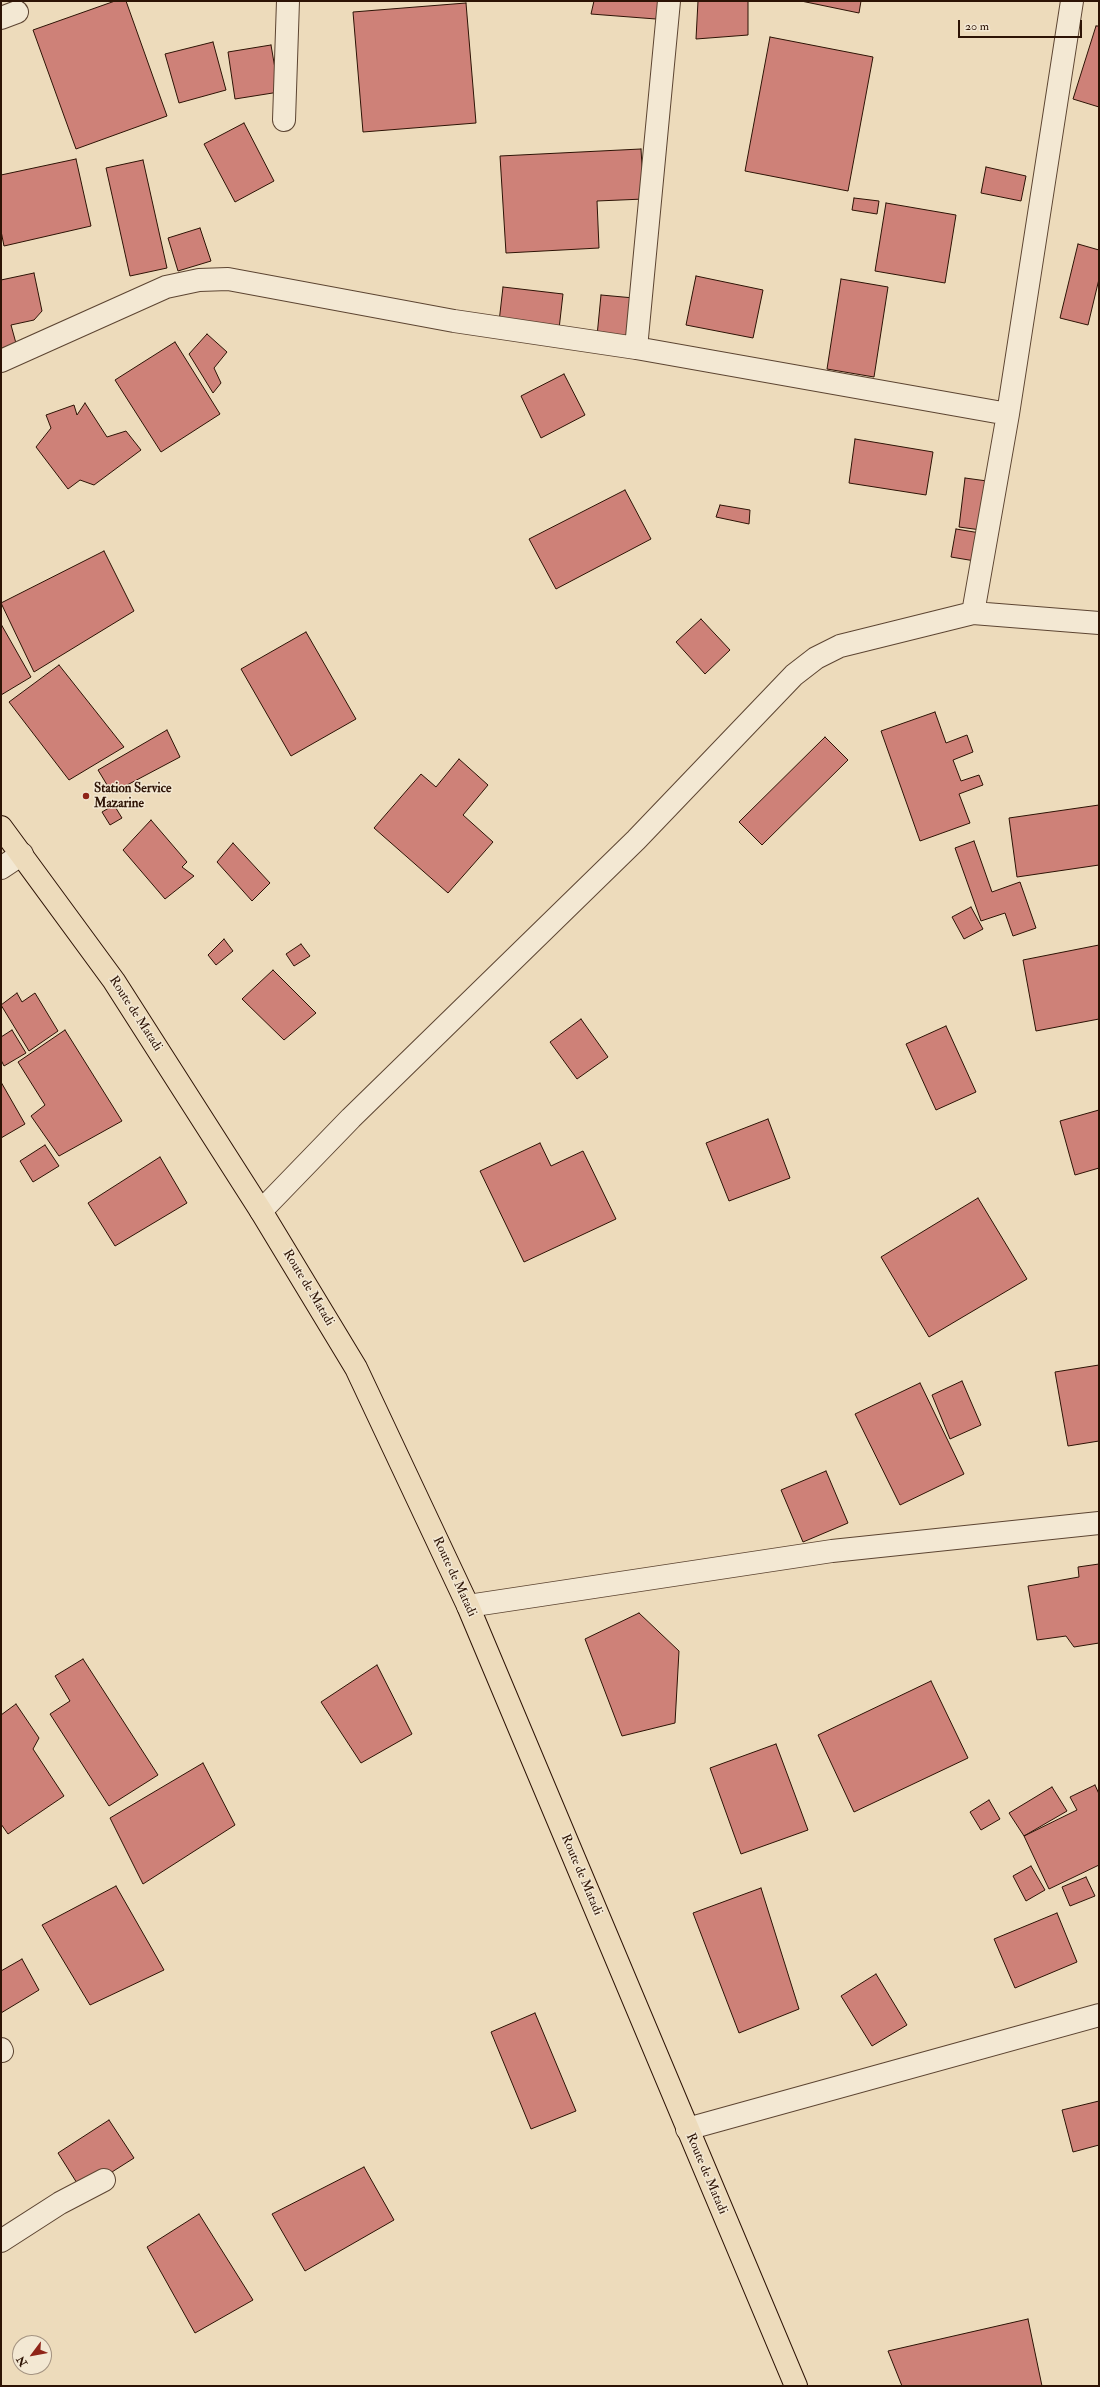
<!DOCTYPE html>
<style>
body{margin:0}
#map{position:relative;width:1100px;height:2387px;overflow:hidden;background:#eddbbb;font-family:"IM FELL Double Pica",serif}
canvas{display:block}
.frame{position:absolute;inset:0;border:2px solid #2d1305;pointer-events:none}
.north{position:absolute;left:12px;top:2335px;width:40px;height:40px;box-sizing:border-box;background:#f3e8d3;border:1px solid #a49381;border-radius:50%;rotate:238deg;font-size:11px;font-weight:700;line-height:16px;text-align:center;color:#2d1305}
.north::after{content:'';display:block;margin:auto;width:14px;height:18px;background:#8f2418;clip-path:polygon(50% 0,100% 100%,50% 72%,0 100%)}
.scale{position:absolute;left:958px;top:20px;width:124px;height:18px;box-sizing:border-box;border:2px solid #2d1305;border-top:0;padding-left:5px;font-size:12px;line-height:14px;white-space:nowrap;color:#2d1305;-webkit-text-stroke:3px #f3e8d3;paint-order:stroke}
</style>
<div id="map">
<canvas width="1100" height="2387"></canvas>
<div class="frame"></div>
<div class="north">N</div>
<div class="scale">20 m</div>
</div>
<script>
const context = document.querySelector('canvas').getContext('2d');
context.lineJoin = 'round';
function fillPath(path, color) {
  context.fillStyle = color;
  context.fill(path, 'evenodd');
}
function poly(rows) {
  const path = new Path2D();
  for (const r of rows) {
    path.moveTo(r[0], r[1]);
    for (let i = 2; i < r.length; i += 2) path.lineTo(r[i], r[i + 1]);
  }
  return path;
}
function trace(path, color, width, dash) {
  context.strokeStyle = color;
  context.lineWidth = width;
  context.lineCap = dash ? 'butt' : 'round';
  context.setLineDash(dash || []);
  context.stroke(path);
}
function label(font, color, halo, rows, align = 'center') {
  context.font = font + ' "IM FELL Double Pica",serif';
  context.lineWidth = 3;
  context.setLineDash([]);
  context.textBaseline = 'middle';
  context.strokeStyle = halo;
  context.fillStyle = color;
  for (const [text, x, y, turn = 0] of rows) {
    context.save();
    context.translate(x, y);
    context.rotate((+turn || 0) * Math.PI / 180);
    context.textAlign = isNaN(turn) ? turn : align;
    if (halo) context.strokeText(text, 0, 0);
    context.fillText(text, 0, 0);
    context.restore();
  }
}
const building = poly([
 [115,1,126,1,167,116,76,149,33,30,115,1],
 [594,1,659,1,656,19,591,14,594,1],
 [698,1,748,1,748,35,696,39,698,1],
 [801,1,861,1,859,13,801,1],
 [466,3,476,123,363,132,353,12,466,3],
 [1096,26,1099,26,1099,107,1073,99,1096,26],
 [770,37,873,57,848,191,745,171,770,37],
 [213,42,226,90,179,103,165,54,213,42],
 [271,45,279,92,235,99,228,52,271,45],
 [244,123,274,181,235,202,204,144,244,123],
 [641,149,644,199,597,201,599,248,506,253,500,156,641,149],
 [76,159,91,226,4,246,1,231,1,175,76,159],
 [143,160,167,268,130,276,106,168,143,160],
 [986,167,1026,176,1021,201,981,193,986,167],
 [854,198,879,201,877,214,852,210,854,198],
 [886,203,956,215,945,283,875,271,886,203],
 [200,228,211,261,178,271,168,238,200,228],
 [1078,244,1099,250,1099,279,1088,325,1060,318,1078,244],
 [34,273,42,311,34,320,11,325,17,347,1,351,1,280,34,273],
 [696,276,763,290,753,338,686,325,696,276],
 [841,279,888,287,874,377,827,369,841,279],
 [503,287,563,294,559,329,499,322,503,287],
 [601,295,634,298,630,339,597,336,601,295],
 [207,334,227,352,214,368,221,383,213,393,189,354,207,334],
 [175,342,220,414,161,452,115,380,175,342],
 [564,374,585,415,541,438,521,396,564,374],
 [85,403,107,437,126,431,141,450,94,485,80,480,68,489,36,447,51,428,46,415,74,405,77,415,85,403],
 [855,439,933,452,926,495,849,483,855,439],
 [965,478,987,481,981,530,959,527,965,478],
 [625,490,651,539,556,589,529,539,625,490],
 [720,505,750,510,749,524,716,517,720,505],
 [956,529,980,533,975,561,951,557,956,529],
 [104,551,134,611,34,672,1,603,104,551],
 [701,619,730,650,705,674,676,642,701,619],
 [1,624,31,677,1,695,1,624],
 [306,632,356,719,291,756,241,669,306,632],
 [59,665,124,747,69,780,9,702,59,665],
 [935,712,946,743,967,735,973,752,953,760,961,781,979,775,983,785,959,794,970,823,920,841,881,731,935,712],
 [167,730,180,757,112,793,98,770,167,730],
 [825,737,848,760,762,845,739,822,825,737],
 [459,759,488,785,463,815,493,842,448,893,374,828,421,774,436,787,459,759],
 [114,805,122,818,110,825,102,812,114,805],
 [1099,805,1099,865,1017,877,1009,818,1099,805],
 [151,820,187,862,182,867,194,876,165,899,123,850,151,820],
 [974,841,992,892,1020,882,1036,928,1013,936,1005,913,981,921,955,848,974,841],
 [233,843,270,883,252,901,217,862,233,843],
 [971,907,983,929,964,939,952,917,971,907],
 [224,939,233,951,216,965,208,955,224,939],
 [301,944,310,956,294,966,286,954,301,944],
 [1099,945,1099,1019,1036,1031,1023,960,1099,945],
 [273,970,316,1013,284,1040,242,999,273,970],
 [17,993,22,1002,35,993,58,1031,29,1051,1,1005,17,993],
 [581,1019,608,1057,577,1079,550,1042,581,1019],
 [946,1026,976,1092,936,1110,906,1044,946,1026],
 [12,1030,26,1053,4,1066,1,1060,1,1037,12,1030],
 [65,1030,122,1121,59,1156,31,1116,45,1105,18,1062,65,1030],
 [1,1082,25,1124,1,1138,1,1082],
 [1099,1110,1099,1168,1075,1175,1060,1121,1099,1110],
 [768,1119,790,1178,729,1201,706,1143,768,1119],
 [540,1143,551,1166,583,1151,616,1219,524,1262,480,1171,540,1143],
 [45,1145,59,1166,33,1182,20,1161,45,1145],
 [160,1157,187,1203,115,1246,88,1203,160,1157],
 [978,1198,1027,1279,929,1337,881,1257,978,1198],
 [1099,1365,1099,1441,1068,1446,1055,1372,1099,1365],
 [962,1381,981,1425,950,1439,932,1395,962,1381],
 [920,1383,964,1474,900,1505,855,1414,920,1383],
 [826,1471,848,1523,803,1542,781,1490,826,1471],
 [1099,1564,1099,1643,1074,1647,1066,1636,1037,1640,1028,1586,1079,1577,1078,1567,1099,1564],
 [639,1613,679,1651,675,1723,622,1736,585,1639,639,1613],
 [83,1659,158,1775,109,1806,50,1714,70,1701,55,1676,83,1659],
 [377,1665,412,1734,361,1763,321,1702,377,1665],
 [931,1681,968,1758,854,1812,818,1735,931,1681],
 [16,1704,39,1738,33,1749,64,1796,8,1834,1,1824,1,1715,16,1704],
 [776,1744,808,1830,741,1854,710,1768,776,1744],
 [203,1763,235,1825,143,1884,110,1818,203,1763],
 [1095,1785,1099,1794,1099,1865,1049,1889,1024,1836,1077,1810,1070,1797,1095,1785],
 [1052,1787,1067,1811,1024,1836,1009,1813,1052,1787],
 [989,1800,1000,1819,981,1830,970,1812,989,1800],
 [1031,1866,1045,1890,1026,1901,1013,1876,1031,1866],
 [1086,1877,1095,1896,1070,1906,1062,1887,1086,1877],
 [116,1886,164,1970,90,2005,42,1925,116,1886],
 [761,1888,799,2009,739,2033,693,1913,761,1888],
 [1057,1913,1077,1962,1015,1988,994,1939,1057,1913],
 [22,1959,39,1990,1,2013,1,1971,22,1959],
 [876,1974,907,2025,872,2046,841,1996,876,1974],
 [535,2013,576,2111,531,2129,491,2032,535,2013],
 [1099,2101,1099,2145,1073,2152,1062,2110,1099,2101],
 [109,2120,134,2158,82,2191,58,2153,109,2120],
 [364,2167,394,2220,305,2271,272,2214,364,2167],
 [199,2214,253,2300,195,2333,147,2247,199,2214],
 [1028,2319,1042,2386,902,2386,888,2351,1028,2319]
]);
const minor = poly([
 [1,18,17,12],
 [284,120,288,1],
 [636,348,669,1],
 [1,361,166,287,199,280,228,279,454,321,636,348,1008,414],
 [973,613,1099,623],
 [1,868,22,854],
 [261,1211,351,1118,636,840,794,675,816,658,840,646,973,613,1008,414,1072,1],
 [468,1606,832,1551,1099,1523],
 [1,2049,2,2051],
 [687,2129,1099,2015],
 [1,2241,60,2203,104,2180]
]);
const highway = poly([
 [1,827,114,981,261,1211,356,1368,468,1606,796,2386]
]);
const markers = [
 [86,796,4,"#8f2418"]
];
const poiNames = [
 ["Station Service",94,789],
 ["Mazarine",94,804]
];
const streetNames = [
 ["Route de Matadi",135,1014,57],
 ["Route de Matadi",308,1288,59],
 ["Route de Matadi",454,1577,65],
 ["Route de Matadi",581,1875,67],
 ["Route de Matadi",706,2174,67]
];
fillPath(building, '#ce8178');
trace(building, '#2d1305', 1);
trace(minor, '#5d4532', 24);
trace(highway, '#2d1305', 24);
trace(minor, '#f3e8d3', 22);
trace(highway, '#eddbbb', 22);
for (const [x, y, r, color] of markers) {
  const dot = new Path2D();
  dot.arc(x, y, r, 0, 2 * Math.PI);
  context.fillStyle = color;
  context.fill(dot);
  trace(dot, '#f3e8d3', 1.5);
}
label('bold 13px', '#2d1305', '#f3e8d3', poiNames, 'left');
label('13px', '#2d1305', '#f3e8d3', streetNames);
</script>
